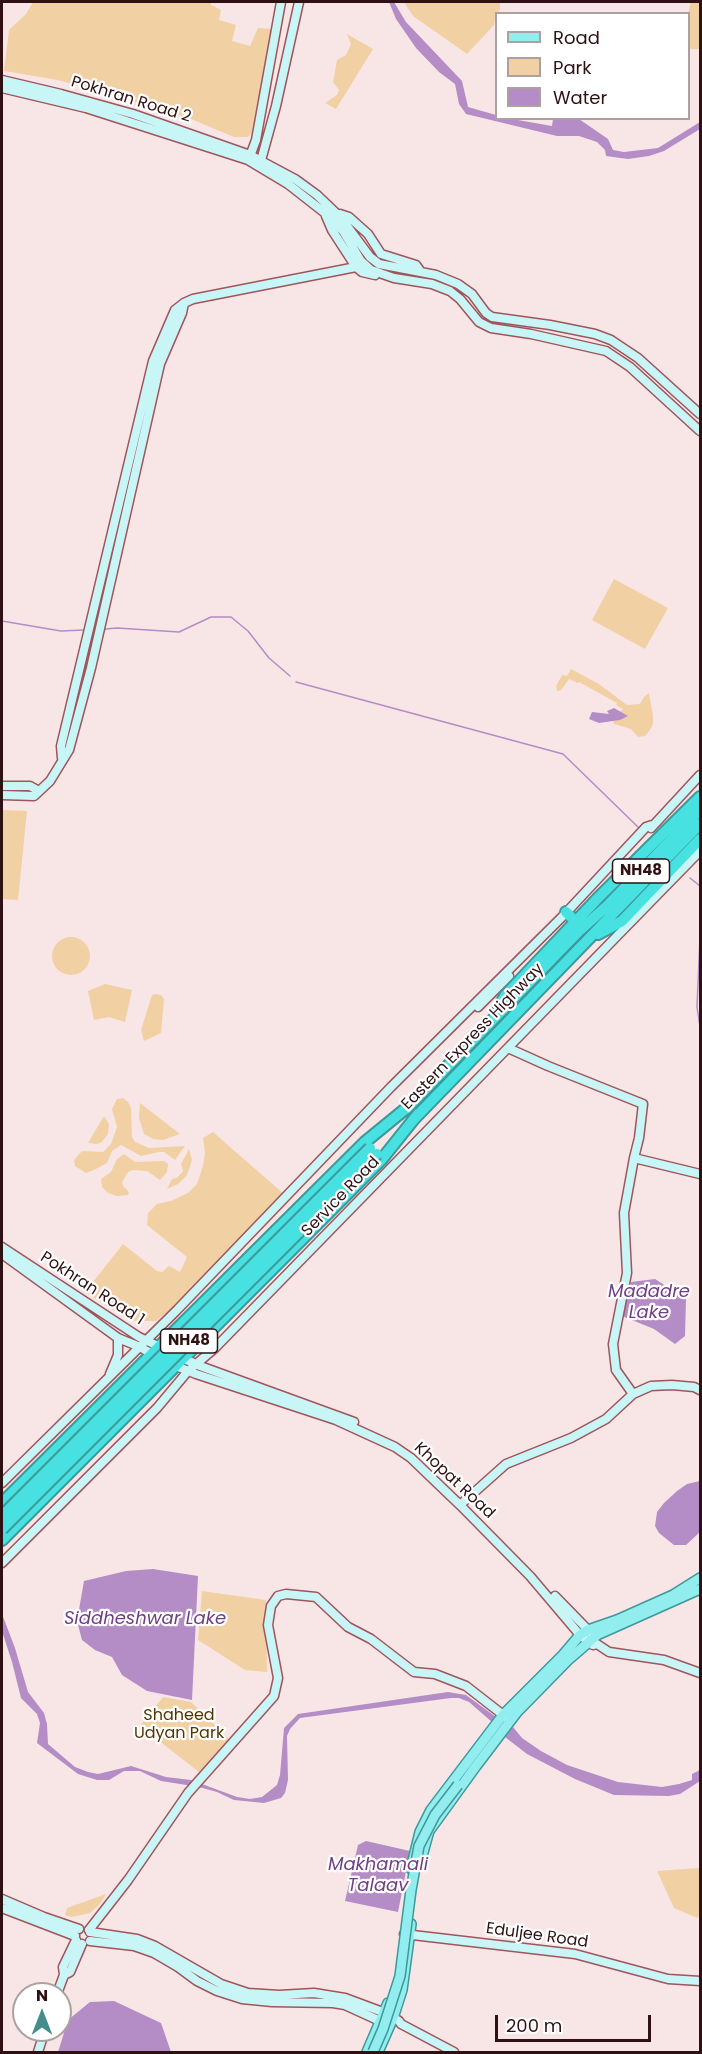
<!DOCTYPE html>
<style>
body{margin:0}
#map{position:relative;width:702px;height:2054px;overflow:hidden;background:#f8e6e7;font-family:Poppins,sans-serif}
canvas{display:block}
.frame{position:absolute;inset:0;border:3px solid #2f1114;pointer-events:none}
.legend{position:absolute;left:495px;top:12px;width:195px;height:108px;box-sizing:border-box;background:#fff;border:2px solid #aca0a1;margin:0;padding:8px 10px;list-style:none;font-size:18px;color:#2f1114}
.legend li{display:flex;align-items:center;gap:12px;height:30px}
.legend b{width:30px;border:2px solid #aca0a1}
.north{position:absolute;left:12px;top:1982px;width:60px;height:60px;box-sizing:border-box;background:#fff;border:2px solid #aca0a1;border-radius:50%;rotate:0deg;font-size:16px;font-weight:700;line-height:24px;text-align:center;color:#2f1114}
.north::after{content:'';display:block;margin:auto;width:21px;height:27px;background:#458d8d;clip-path:polygon(50% 0,100% 100%,50% 72%,0 100%)}
.scale{position:absolute;left:495px;top:2015px;width:156px;height:27px;box-sizing:border-box;border:3px solid #2f1114;border-top:0;padding-left:8px;font-size:18px;line-height:21px;white-space:nowrap;color:#2f1114;-webkit-text-stroke:4px #fff;paint-order:stroke}
</style>
<div id="map">
<canvas width="702" height="2054"></canvas>
<div class="frame"></div>
<ul class="legend">
<li><b style="height:8px;background:#91edee"></b>Road</li>
<li><b style="height:16px;background:#f1d0a3"></b>Park</li>
<li><b style="height:16px;background:#b48cc6"></b>Water</li>
</ul>
<div class="north">N</div>
<div class="scale">200 m</div>
</div>
<script>
const context = document.querySelector('canvas').getContext('2d');
context.lineJoin = 'round';
function fillPath(path, color) {
  context.fillStyle = color;
  context.fill(path, 'evenodd');
}
function poly(rows) {
  const path = new Path2D();
  for (const r of rows) {
    if (r.length === 3) {
      path.moveTo(r[0] + r[2], r[1]);
      path.arc(r[0], r[1], r[2], 0, 2 * Math.PI);
      continue;
    }
    path.moveTo(r[0], r[1]);
    for (let i = 2; i < r.length; i += 2) path.lineTo(r[i], r[i + 1]);
  }
  return path;
}
function trace(path, color, width, dash) {
  context.strokeStyle = color;
  context.lineWidth = width;
  context.lineCap = dash ? 'butt' : 'round';
  context.setLineDash(dash || []);
  context.stroke(path);
}
function label(font, color, halo, rows, align = 'center') {
  context.font = font + ' Poppins,sans-serif';
  context.lineWidth = 4.5;
  context.setLineDash([]);
  context.textBaseline = 'middle';
  context.strokeStyle = halo;
  context.fillStyle = color;
  for (const [text, x, y, turn = 0] of rows) {
    context.save();
    context.translate(x, y);
    context.rotate((+turn || 0) * Math.PI / 180);
    context.textAlign = isNaN(turn) ? turn : align;
    if (halo) context.strokeText(text, 0, 0);
    context.fillText(text, 0, 0);
    context.restore();
  }
}
const green = poly([
 [33,2,211,2,211,5,221,10,219,20,236,25,232,41,250,46,258,28,272,29,252,132,248,137,234,137,191,119,58,80,4,71,9,30,26,14],
 [404,2,500,2,500,10,496,14,494,25,467,54,413,16],
 [691,2,700,2,700,49,689,49,688,13],
 [347,34,373,49,336,109,325,103,337,95,339,90,333,82,337,60,346,55,351,44],
 [614,579,668,608,645,649,592,620],
 [571,669,599,684,627,705,640,704,644,697,649,693,653,716,653,724,650,730,645,736,638,737,631,729,614,724,613,721,628,716,620,712,623,709,616,705,617,703,579,682,577,683,569,679,561,690,557,691,556,686,562,675,567,676],
 [2,810,27,811,18,900,2,899],
 [71,956,19],
 [105,984,132,990,125,1022,109,1017,94,1020,88,991],
 [156,994,161,995,164,999,161,1033,144,1041,141,1030,152,995],
 [123,1098,128,1102,131,1108,132,1137,135,1142,149,1148,185,1146,175,1160,164,1152,159,1152,141,1156,121,1145,112,1151,107,1163,94,1170,86,1173,75,1166,74,1160,82,1151,103,1152,111,1144,117,1127,112,1109,117,1099],
 [140,1103,180,1134,163,1140,153,1139,144,1134,139,1118],
 [104,1116,109,1124,108,1134,102,1142,97,1144,88,1143],
 [213,1132,285,1195,173,1307,156,1321,135,1321,124,1317,85,1292,123,1244,157,1271,162,1272,169,1266,180,1272,187,1257,147,1225,148,1213,157,1204,171,1201,188,1193,197,1184,203,1166,205,1153,203,1138],
 [189,1149,192,1160,187,1175,178,1184,167,1189,172,1179,177,1178,183,1171,181,1164],
 [124,1154,135,1162,164,1161,168,1164,167,1172,160,1180,147,1171,133,1170,128,1172,122,1182,123,1186,129,1192,128,1195,117,1196,108,1193,102,1187,101,1179,111,1172,117,1159],
 [202,1591,266,1600,267,1672,245,1670,198,1640],
 [163,1697,191,1702,231,1741,199,1772,140,1726],
 [699,1868,700,1869,700,1915,697,1918,674,1908,657,1871],
 [106,1894,100,1904,90,1913,72,1917,65,1915,67,1908]
]);
const water = poly([
 [389,2,394,2,406,22,462,81,468,107,496,115,496,118,512,119,552,126,553,119,579,119,608,139,613,150,624,152,658,148,700,122,700,129,664,151,649,156,628,159,606,156,605,150,597,142,579,136,557,136,466,114,459,104,455,84,439,72,416,48,396,19],
 [614,708,628,716,620,720,599,723,589,719,592,712,609,714,607,711],
 [655,1279,686,1299,685,1336,675,1344,654,1329,622,1316,631,1282],
 [700,1481,700,1532,686,1545,674,1545,659,1533,655,1526,657,1512,664,1503,677,1491,687,1484],
 [153,1569,198,1576,192,1700,147,1691,122,1675,112,1657,95,1650,82,1640,77,1621,84,1581,126,1571],
 [2,1614,15,1648,28,1692,44,1713,47,1724,48,1744,75,1767,88,1772,98,1774,131,1766,166,1777,191,1780,237,1797,250,1799,262,1797,277,1785,280,1775,284,1728,298,1714,448,1692,466,1695,496,1717,493,1723,469,1702,459,1698,451,1698,300,1718,290,1729,287,1736,288,1780,285,1793,281,1798,264,1803,234,1800,217,1792,199,1787,161,1781,140,1771,124,1771,109,1780,97,1780,78,1774,37,1743,40,1723,37,1714,21,1698,12,1662,2,1631],
 [513,1727,522,1738,541,1751,567,1765,618,1782,662,1787,679,1784,692,1780,692,1774,700,1770,700,1781,680,1794,669,1796,614,1795,575,1779,527,1754,505,1737],
 [366,1841,410,1851,398,1912,345,1901,358,1845],
 [114,2001,161,2023,171,2052,58,2052,68,2020,90,2002]
]);
const stream = poly([
 [2,621,61,631,84,630],
 [105,629,117,628,179,632,211,617,231,617,248,631,269,658,290,676],
 [296,682,563,754,638,827],
 [690,878,700,886],
 [700,938,697,1007,700,1027]
]);
const secondary = poly([
 [2,80,61,94,133,114,250,155,295,179,317,195,341,218,370,257,379,264,436,275,458,284,472,294,486,313,492,317,550,325,595,334,611,340,638,358,700,414],
 [2,88,86,108,248,160,288,184,325,213,343,231,361,261,371,270,394,278,432,284,450,291,460,299,479,322,491,328,531,334,606,351,630,367,700,431],
 [249,159,256,140,281,2],
 [260,164,276,106,299,2],
 [340,214,349,217,368,234,381,254,416,265,421,272],
 [326,216,332,230,356,267,362,272,375,275],
 [62,758,61,746,153,361,175,310,184,303,193,299,356,267],
 [2,786,30,786,39,791],
 [2,795,34,796,50,781,69,750,91,668,160,364,182,313,184,303],
 [651,828,700,775],
 [478,1007,509,976],
 [508,1048,548,1066,643,1104,639,1138,634,1158,624,1213,627,1273,613,1344,616,1370,633,1394],
 [634,1158,700,1174],
 [2,1247,139,1337,164,1349],
 [2,1254,118,1338,140,1347,157,1357],
 [178,1356,200,1366,354,1422],
 [171,1364,196,1374,336,1420,395,1447,411,1458,460,1505,530,1576,580,1635,593,1645,597,1644,609,1652,664,1660,700,1673],
 [110,1374,118,1355,118,1338],
 [2,1483,177,1310,391,1087,563,916,646,827,652,825],
 [460,1505,506,1464,571,1438,606,1419,633,1394,651,1386,672,1385,694,1387,700,1390],
 [2,1563,157,1408,188,1371,215,1348,700,851],
 [555,1596,592,1634],
 [2,1899,44,1917,79,1929],
 [2,1908,75,1936],
 [89,1930,128,1880,188,1793,274,1696,278,1678,268,1625,271,1606,278,1596,286,1594,316,1597,348,1627,371,1639,414,1672,435,1674,466,1686,507,1718],
 [90,1932,137,1939,155,1946,221,1984,248,1993,279,1995,314,1993,345,1998,388,2014,399,2021,401,2024,454,2052],
 [404,1934,575,1954,668,1979,700,1981],
 [90,1941,134,1946,154,1953,178,1967,197,1981,217,1991,242,1999,272,2002,333,2003,345,2005,380,2021,386,2022],
 [64,1975,70,1972,82,1944],
 [57,1994,64,1975,63,1967,76,1940],
 [38,2052,45,2030]
]);
const primary = poly([
 [420,1863,429,1831,476,1766,517,1712,568,1660,597,1635,700,1589],
 [411,1869,420,1832,431,1810,503,1715,563,1655,580,1635,588,1630,617,1620,673,1595,700,1578],
 [367,2052,388,2003],
 [378,2052,393,2018,402,1990,411,1924]
]);
const highway = poly([
 [566,912,576,922],
 [598,934,622,921,700,839],
 [499,1007,505,996,598,898,700,797],
 [406,1109,579,931,607,906,700,810],
 [414,1119,700,824],
 [2,1503,365,1142,409,1106],
 [2,1540,382,1159,418,1114]
]);
const primaryBridge = poly([
 [373,2052,383,2029,400,1976,411,1890,419,1846,435,1815,458,1785]
]);
const highwayBridge = poly([
 [2,1516,370,1148],
 [2,1529,377,1154]
]);
const shields = [
 [641,871,57],
 [189,1341,57]
];
const shieldNames = [
 ["NH48",641,871],
 ["NH48",189,1341]
];
const streetNames = [
 ["Pokhran Road 2",131,100,17],
 ["Eastern Express Highway",473,1037,-46],
 ["Service Road",341,1197,-46],
 ["Pokhran Road 1",92,1289,33],
 ["Khopat Road",454,1481,43],
 ["Eduljee Road",537,1936,8]
];
const parkNames = [
 ["Shaheed",179,1716],
 ["Udyan Park",179,1734]
];
const waterNames = [
 ["Madadre",649,1292],
 ["Lake",649,1313],
 ["Siddheshwar Lake",145,1619],
 ["Makhamali",378,1865],
 ["Talaav",378,1886]
];
fillPath(green, '#f1d0a3');
fillPath(water, '#b48cc6');
trace(stream, '#b48cc6', 1.5);
trace(secondary, '#a0545b', 11);
trace(primary, '#3f989a', 12);
trace(highway, '#3f989a', 14);
trace(secondary, '#c8f6f6', 8);
trace(primary, '#91edee', 9);
trace(highway, '#48e1e2', 10);
trace(primaryBridge, '#3f989a', 12, []);
trace(highwayBridge, '#3f989a', 14, []);
trace(primaryBridge, '#91edee', 9);
trace(highwayBridge, '#48e1e2', 10);
for (const [x, y, w] of shields) {
  const box = new Path2D();
  box.roundRect(x - w / 2, y - 12, w, 24, 4.5);
  context.fillStyle = '#fff';
  context.fill(box);
  trace(box, '#2f1114', 1.5);
}
label('bold 15px', '#2f1114', null, shieldNames);
label('16px', '#2f1114', '#fff', streetNames);
label('16px', '#513400', '#fff', parkNames);
label('italic 18px', '#713e85', '#fff', waterNames);
</script>
